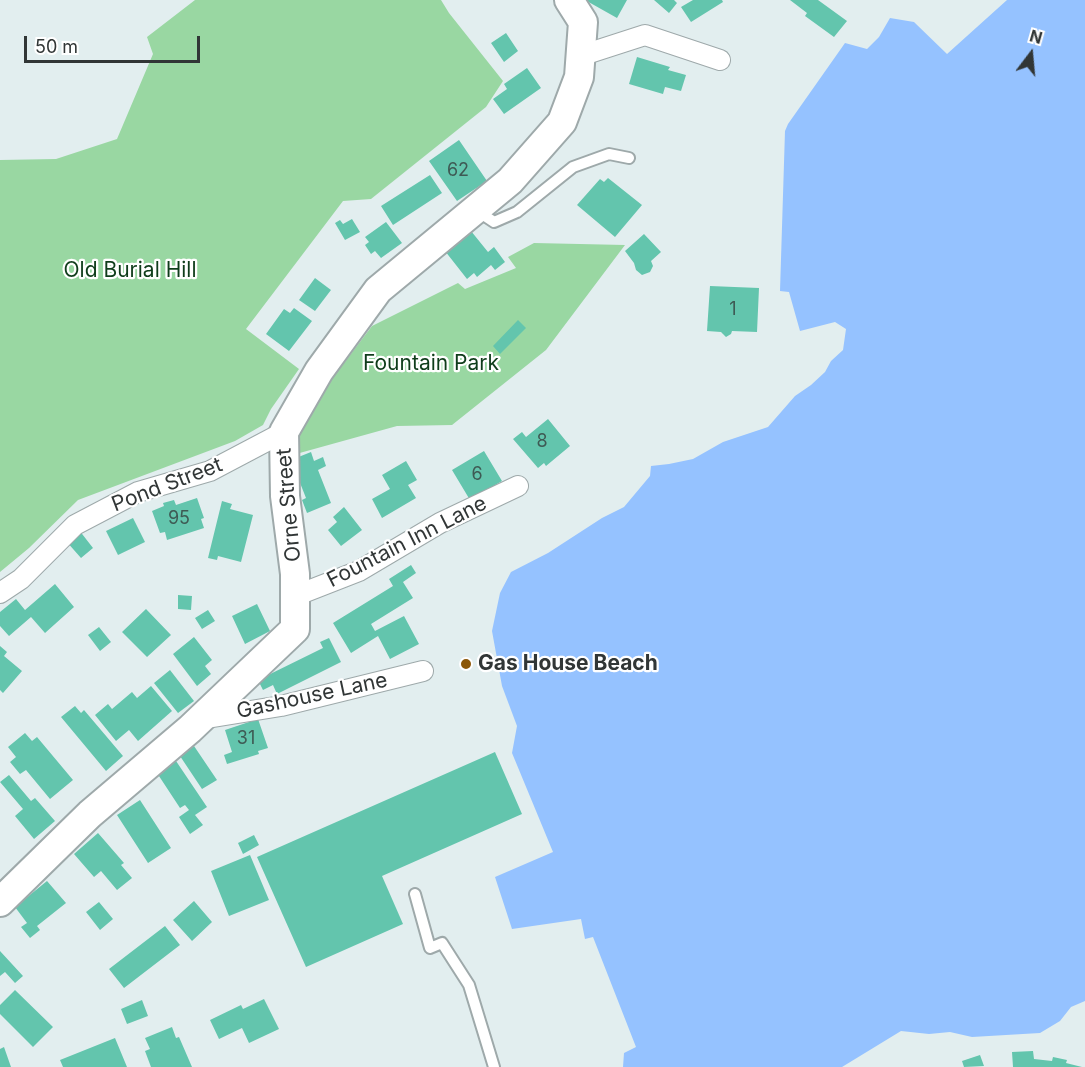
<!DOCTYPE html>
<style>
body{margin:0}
#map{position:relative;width:1085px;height:1067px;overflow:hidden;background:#e2eeef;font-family:Inter,sans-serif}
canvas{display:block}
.north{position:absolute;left:1001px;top:24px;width:60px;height:60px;-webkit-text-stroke:4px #fff;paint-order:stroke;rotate:16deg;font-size:16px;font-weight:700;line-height:24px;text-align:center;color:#313636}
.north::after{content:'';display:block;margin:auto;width:21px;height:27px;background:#313636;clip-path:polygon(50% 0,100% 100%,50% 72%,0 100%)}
.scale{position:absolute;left:24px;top:36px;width:176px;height:27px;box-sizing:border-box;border:3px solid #313636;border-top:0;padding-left:8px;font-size:18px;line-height:21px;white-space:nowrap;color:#313636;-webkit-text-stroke:4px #fff;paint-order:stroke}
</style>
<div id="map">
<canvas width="1085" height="1067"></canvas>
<div class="north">N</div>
<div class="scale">50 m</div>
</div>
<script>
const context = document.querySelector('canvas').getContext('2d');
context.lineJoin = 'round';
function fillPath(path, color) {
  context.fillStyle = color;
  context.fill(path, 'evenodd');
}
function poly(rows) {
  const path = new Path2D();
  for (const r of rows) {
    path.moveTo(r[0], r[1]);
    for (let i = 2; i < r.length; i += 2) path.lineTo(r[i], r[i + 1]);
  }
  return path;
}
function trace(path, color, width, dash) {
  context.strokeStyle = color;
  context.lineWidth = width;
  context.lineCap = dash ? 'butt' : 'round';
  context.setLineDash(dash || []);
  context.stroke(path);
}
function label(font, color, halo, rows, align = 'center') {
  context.font = font + ' Inter,sans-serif';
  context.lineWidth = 4.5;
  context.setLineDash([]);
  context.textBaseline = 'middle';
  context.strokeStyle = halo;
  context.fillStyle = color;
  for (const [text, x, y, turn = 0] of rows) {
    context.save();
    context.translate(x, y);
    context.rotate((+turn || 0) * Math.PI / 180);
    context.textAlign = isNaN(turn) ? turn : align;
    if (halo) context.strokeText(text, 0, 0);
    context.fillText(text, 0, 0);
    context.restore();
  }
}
const green = poly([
 [195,0,441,0,449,13,503,81,486,107,371,199,343,201,246,329,299,369,271,409,263,425,235,441,78,500,29,548,0,572,0,160,56,159,117,139,153,54,147,37],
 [534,243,625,245,546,350,452,425,397,426,296,454,295,439,307,412,372,326,458,283,465,289,516,268,508,257]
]);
const water = poly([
 [1007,0,1085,0,1085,1001,1071,1007,1060,1021,1040,1033,972,1037,950,1032,929,1034,901,1031,842,1067,623,1067,624,1053,636,1047,593,937,585,939,581,919,512,929,495,877,553,852,512,753,517,726,502,686,492,631,500,593,511,572,548,553,602,518,624,507,650,476,651,466,669,464,693,459,723,442,768,427,795,396,811,385,825,372,831,361,843,350,846,329,835,322,800,331,789,292,780,291,785,131,788,124,845,43,867,49,879,37,890,18,914,22,947,54]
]);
const building = poly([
 [585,0,627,0,617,18],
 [654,0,674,0,677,3,669,13],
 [693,0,722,0,723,2,691,22,681,7],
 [790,0,818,0,847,21,834,37,805,16,807,13],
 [506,33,518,51,504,62,491,43],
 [637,57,670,67,668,70,686,75,681,91,665,87,663,94,629,84],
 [527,68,541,88,504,114,493,99,507,89,504,84],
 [459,140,487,181,457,201,429,161],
 [430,175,442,193,393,225,381,206],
 [608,178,642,205,615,237,577,205,600,179,604,182],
 [352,219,360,232,345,240,335,223,340,220,343,224],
 [386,222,402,243,381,258,375,251,371,254,365,245,369,242,365,237],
 [471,231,488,252,494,247,505,262,495,270,491,265,477,277,474,273,467,279,445,251],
 [644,234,661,252,651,261,653,266,650,272,642,275,636,270,634,263,625,251],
 [315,278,331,290,315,311,299,300],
 [710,286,759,288,757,332,732,331,731,334,726,337,721,332,707,331],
 [294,308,312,321,289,351,266,334,284,309,290,313],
 [518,320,526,328,500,354,493,346],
 [548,419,570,446,546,466,544,463,538,468,513,439,522,432,526,437],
 [484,451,502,481,470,500,452,470],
 [311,452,314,461,323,457,326,466,318,470,331,503,307,513,302,500,306,498,291,460],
 [406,461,417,480,408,485,416,498,382,518,372,499,390,489,382,475],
 [197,498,204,518,201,519,204,528,167,540,165,532,160,533,152,511,164,506,163,503,174,500,176,505],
 [222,501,232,504,230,509,253,515,241,562,218,556,217,560,208,558],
 [344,507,362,530,341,546,328,530,337,522,333,517],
 [133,518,145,542,118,555,106,531],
 [79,530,93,548,81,558,66,541],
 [411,565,416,573,403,582,413,598,371,624,375,631,404,616,419,644,390,659,378,636,351,653,333,623,393,586,389,579],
 [55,584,74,607,45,633,31,617,9,636,0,626,0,612,16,599,25,610],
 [178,595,192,596,191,610,178,609],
 [257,604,270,631,245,644,232,616],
 [146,609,171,635,147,657,122,632],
 [208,610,215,621,202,629,195,618],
 [99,627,111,642,100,651,88,635],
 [194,637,212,660,205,666,211,674,197,686,173,654],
 [329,638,341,662,277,694,273,685,263,690,258,680,323,648,320,642],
 [0,646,7,652,4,656,22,671,3,693,0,690],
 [170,670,194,701,178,713,154,683],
 [151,686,172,711,138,741,129,730,116,741,95,715,108,704,112,709,132,692,137,698],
 [75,706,81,713,84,710,123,756,106,771,61,717],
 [258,719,268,748,258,751,259,754,227,764,224,755,232,752,225,730],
 [25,733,32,741,37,737,73,780,50,799,26,770,20,774,10,762,16,757,8,747],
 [194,746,217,780,202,789,180,756],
 [495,752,522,814,382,876,403,924,306,967,257,857],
 [176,761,207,807,195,815,203,825,190,834,179,817,189,810,185,805,180,808,157,773],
 [9,775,31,801,35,798,55,821,34,839,15,816,23,809,0,782],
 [140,800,171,848,148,863,117,815],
 [98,833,124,863,121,865,132,878,117,890,101,871,94,877,74,854],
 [254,835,259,845,243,854,238,843],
 [250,855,269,900,229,916,211,871],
 [47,881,66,903,37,926,40,930,30,938,21,927,27,923,15,907],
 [194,901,212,922,192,941,173,920],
 [99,902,113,919,100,930,86,912],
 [165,926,180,945,124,988,109,969],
 [0,951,23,976,15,983,5,972,0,976],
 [15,990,53,1027,33,1047,0,1014,0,1005],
 [264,999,279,1029,249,1043,242,1028,219,1039,210,1020,241,1005,243,1009],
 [142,1000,148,1016,127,1024,121,1009],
 [172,1027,176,1038,179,1037,192,1067,151,1067,145,1051,150,1049,145,1038],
 [115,1038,127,1067,63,1067,60,1060],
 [4,1047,11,1067,0,1067,0,1049],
 [1033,1051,1034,1059,1052,1061,1053,1057,1067,1060,1066,1063,1082,1067,1013,1067,1012,1052],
 [980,1055,984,1066,964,1067,962,1061]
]);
const lane = poly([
 [476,210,494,222,517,212,573,167,609,154,629,158],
 [415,894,430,948,442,943,469,985,494,1067]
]);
const street = poly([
 [580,56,645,35,720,60],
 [0,593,21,579,75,525,138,492,210,471,284,432],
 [295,596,359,571,440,523,518,486],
 [201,719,281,706,423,671]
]);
const secondary = poly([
 [0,902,90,814,190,729,295,629,295,574,285,496,284,432,319,371,378,290,510,181,562,122,579,77,583,22,569,0]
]);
const markers = [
 [466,664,6,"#8c5707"]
];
const numberNames = [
 ["62",458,171],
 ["1",733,310],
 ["8",542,442],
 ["6",477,475],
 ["95",179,519],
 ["31",246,739]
];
const parkNames = [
 ["Old Burial Hill",130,271],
 ["Fountain Park",431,364]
];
const streetNames = [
 ["Pond Street",167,485,-21],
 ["Orne Street",289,505,-95],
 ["Fountain Inn Lane",407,542,-27],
 ["Gashouse Lane",312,696,-12]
];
const poiNames = [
 ["Gas House Beach",478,664]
];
fillPath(green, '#99d7a2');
fillPath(water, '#95c2ff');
fillPath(building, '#63c5ad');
trace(lane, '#9ea9aa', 14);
trace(street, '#9ea9aa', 22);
trace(secondary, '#9ea9aa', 32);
trace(lane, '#fff', 10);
trace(street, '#fff', 20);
trace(secondary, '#fff', 28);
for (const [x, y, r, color] of markers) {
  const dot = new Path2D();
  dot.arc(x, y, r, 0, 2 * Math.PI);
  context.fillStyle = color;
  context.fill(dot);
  trace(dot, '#fff', 2);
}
label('18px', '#3e5a54', null, numberNames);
label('21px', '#0f3d1b', '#fff', parkNames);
label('21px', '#313636', '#fff', streetNames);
label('bold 21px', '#313636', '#fff', poiNames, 'left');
</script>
